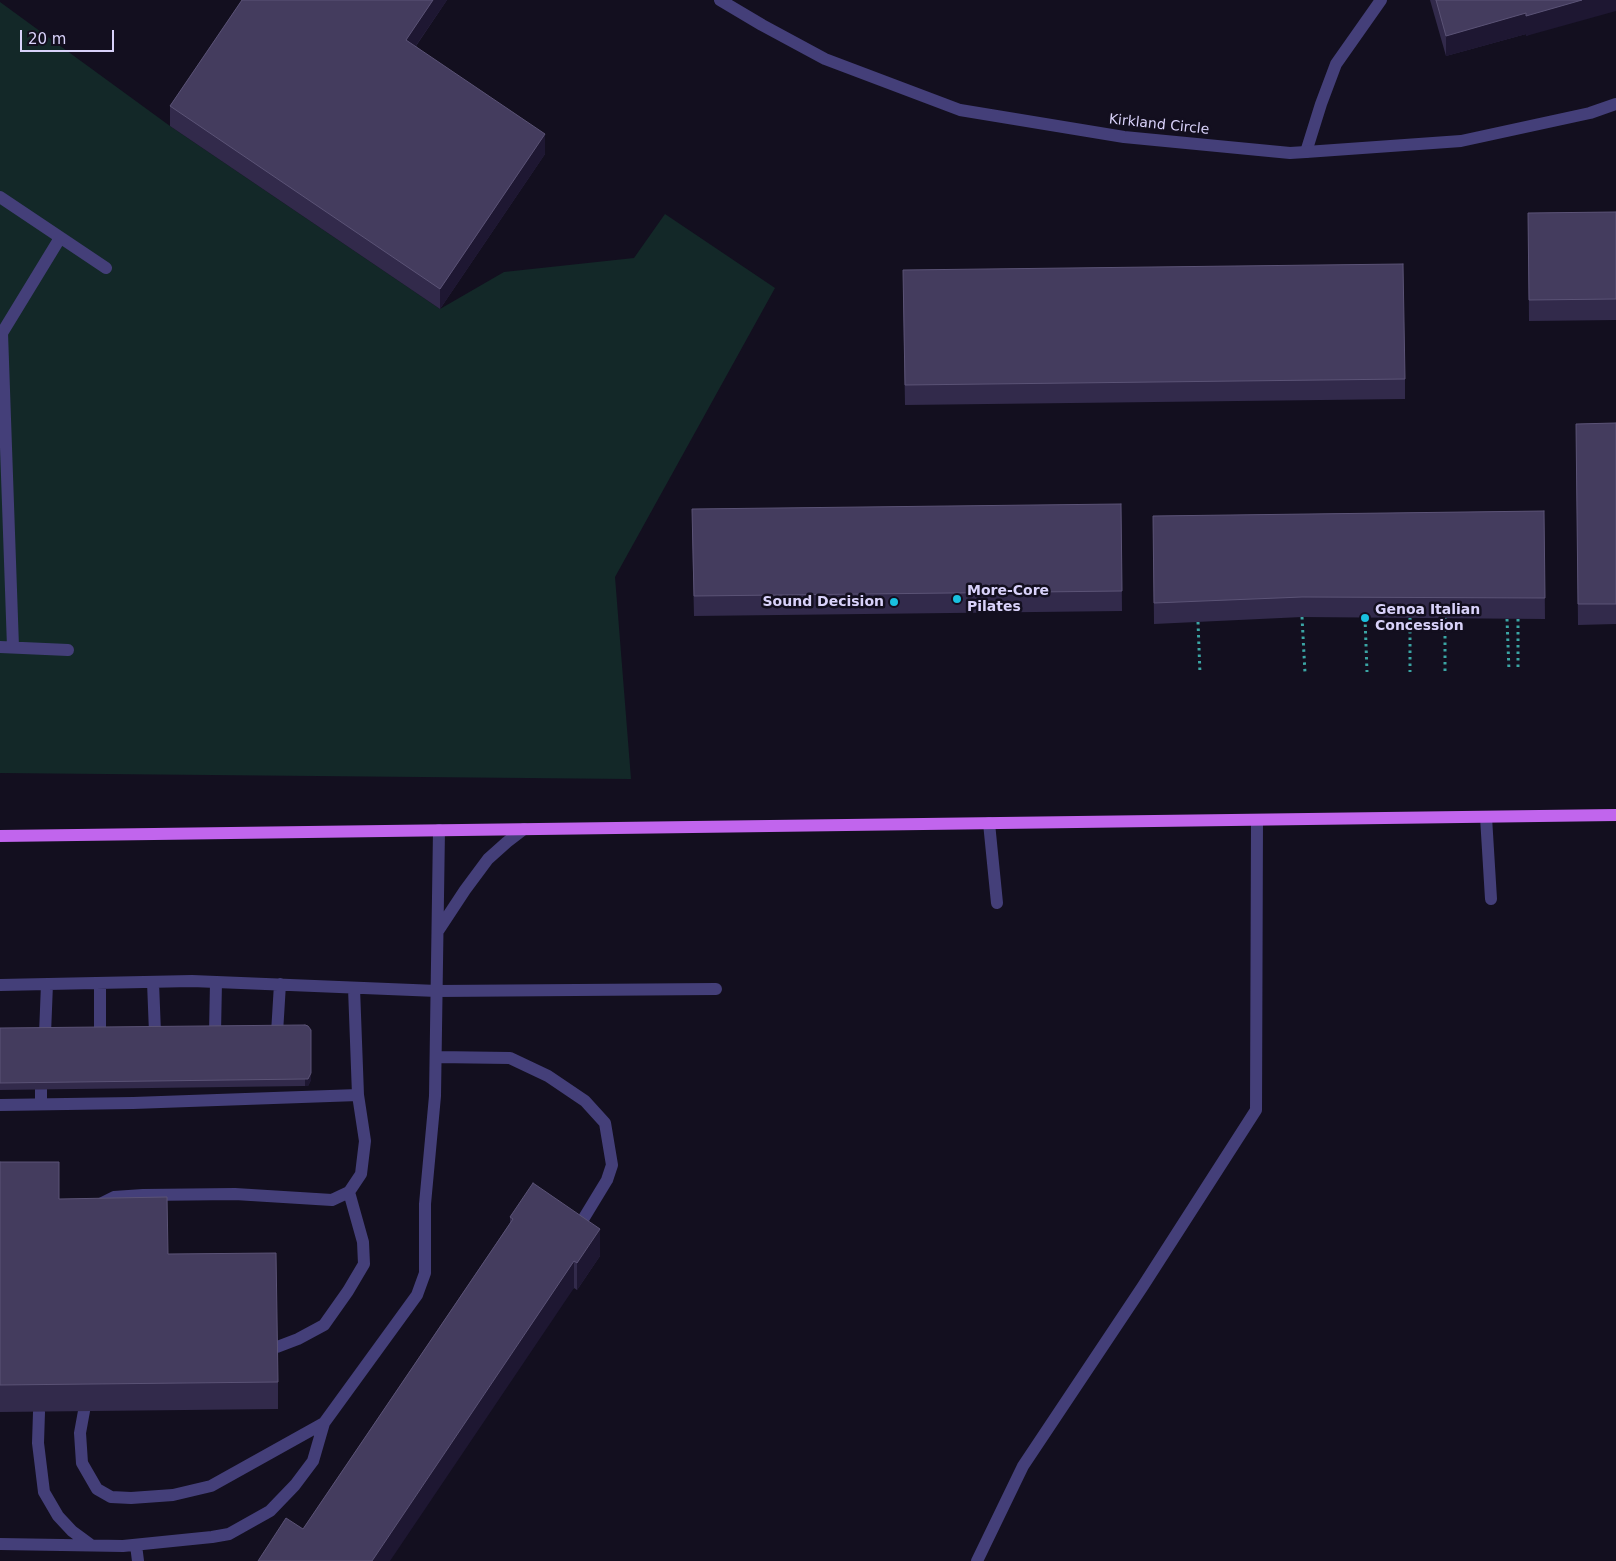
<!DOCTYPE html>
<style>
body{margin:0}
#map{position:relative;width:1616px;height:1561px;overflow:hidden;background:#130f1f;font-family:"DejaVu Sans",sans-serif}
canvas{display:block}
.scale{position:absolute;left:20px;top:30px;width:94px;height:22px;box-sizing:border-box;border:2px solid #d9d2fa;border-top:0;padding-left:6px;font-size:15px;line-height:18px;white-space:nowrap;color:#d9d2fa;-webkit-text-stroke:4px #130f1f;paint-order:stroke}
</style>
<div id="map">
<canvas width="1616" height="1561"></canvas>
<div class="scale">20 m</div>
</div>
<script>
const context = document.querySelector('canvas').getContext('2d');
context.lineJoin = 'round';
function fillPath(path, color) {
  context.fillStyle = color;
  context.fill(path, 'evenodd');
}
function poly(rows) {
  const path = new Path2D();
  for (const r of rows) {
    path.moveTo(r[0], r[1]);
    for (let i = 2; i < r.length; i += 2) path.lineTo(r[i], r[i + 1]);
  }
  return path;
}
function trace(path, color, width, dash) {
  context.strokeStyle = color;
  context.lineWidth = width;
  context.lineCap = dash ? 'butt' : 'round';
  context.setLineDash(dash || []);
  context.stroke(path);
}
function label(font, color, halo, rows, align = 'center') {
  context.font = font + ' "DejaVu Sans",sans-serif';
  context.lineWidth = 5;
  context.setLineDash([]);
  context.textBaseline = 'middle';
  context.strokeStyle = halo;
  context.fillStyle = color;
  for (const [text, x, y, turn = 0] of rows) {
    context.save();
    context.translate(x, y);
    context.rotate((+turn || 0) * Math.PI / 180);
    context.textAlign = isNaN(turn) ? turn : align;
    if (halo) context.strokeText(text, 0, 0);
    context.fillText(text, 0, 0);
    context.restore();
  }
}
const green = poly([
 [0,2,170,126,440,309,504,272,634,258,665,214,775,288,615,577,631,779,0,773]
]);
const path = poly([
 [1302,617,1305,673],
 [1365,618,1367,672],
 [1410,618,1410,672],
 [1507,619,1509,671],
 [1518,619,1518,670],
 [1198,622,1200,674],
 [1445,671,1445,618]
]);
const lane = poly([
 [1306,152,1321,104,1336,64,1381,0],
 [0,197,106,268],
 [0,647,68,650],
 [13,647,2,333,60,238],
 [1486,817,1491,899],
 [989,823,997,903],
 [438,931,465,890,488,859,507,842,524,829],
 [153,982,155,1033],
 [0,985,192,981,437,991,716,989],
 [215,1033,216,982],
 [277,1033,280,984],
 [45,1034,47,984],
 [100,1035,100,984],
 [436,1057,510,1058,548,1076,585,1101,605,1123,612,1165,607,1180,576,1231],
 [41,1104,41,1087],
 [0,1105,133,1103,358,1095,354,988],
 [98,1205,114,1197,143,1195,235,1194,332,1200,349,1192,361,1174,365,1141,358,1095],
 [277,1347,298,1339,324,1325,348,1291,364,1264,363,1242,349,1192],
 [84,1411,80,1433,82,1463,97,1489,111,1497,131,1498,173,1495,211,1486,324,1423],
 [39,1412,38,1443,44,1492,58,1516,72,1531,91,1545],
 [0,1544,123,1546,212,1537,229,1534,270,1511,295,1485,313,1461,324,1423,417,1295,425,1273,425,1204,435,1096,439,830],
 [136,1545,138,1561]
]);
const street = poly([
 [720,0,762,25,825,59,960,110,1124,137,1290,153,1306,152,1461,141,1590,113,1616,104],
 [977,1561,1023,1466,1143,1286,1256,1110,1257,820]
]);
const primary = poly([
 [0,836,1616,815]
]);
const wall = poly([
 [242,0,447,0,416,46,545,154,440,309,170,126,170,106],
 [1430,0,1616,0,1526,36,1526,34,1446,56],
 [1616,212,1616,320,1529,321,1528,213],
 [903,290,1405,379,1405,399,905,405],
 [1616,423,1616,624,1578,625,1576,424],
 [1121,504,1122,611,694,616,692,529],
 [1544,511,1545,619,1302,617,1154,624,1153,516],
 [0,1028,311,1080,308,1086,305,1086,0,1090],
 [0,1162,59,1199,168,1254,278,1382,278,1409,0,1412],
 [510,1217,600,1256,577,1290,574,1288,303,1529,510,1223]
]);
const shadedWall = poly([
 [433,0,447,0,406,60,406,40],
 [1582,0,1616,0,1616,11,1526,36,1526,16],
 [1526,13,1526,34,1446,56,1446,36],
 [545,134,545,154,440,309,440,289],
 [311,1073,311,1080,308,1086,305,1086,305,1079],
 [600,1229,600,1256,577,1290,577,1263],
 [574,1261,574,1288,390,1561,372,1561]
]);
const building = poly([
 [242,0,433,0,406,40,545,134,440,289,170,106,242,0],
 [1436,0,1582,0,1526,16,1526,13,1446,36,1436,0],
 [1616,212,1616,299,1529,300,1528,213,1616,212],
 [1403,264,1405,379,905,385,903,270,1403,264],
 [1616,423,1616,604,1578,604,1576,424,1616,423],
 [1121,504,1122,591,694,596,692,509,1121,504],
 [1544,511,1545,598,1302,597,1154,603,1153,516,1544,511],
 [305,1025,308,1026,311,1030,311,1073,308,1079,305,1079,0,1083,0,1028,305,1025],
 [0,1162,59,1162,59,1199,167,1197,168,1254,276,1253,278,1382,0,1385,0,1162],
 [533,1183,600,1229,577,1263,574,1261,372,1561,258,1561,286,1518,303,1529,513,1219,510,1217,533,1183]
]);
const markers = [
 [957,599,5,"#19c1df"],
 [894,602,5,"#19c1df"],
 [1365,618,5,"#19c1df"]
];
const streetNames = [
 ["Kirkland Circle",1159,125,6]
];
const poiNames = [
 ["More-Core",967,591],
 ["Pilates",967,607],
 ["Sound Decision",884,602,"right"],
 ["Genoa Italian",1375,610],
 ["Concession",1375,626]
];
fillPath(green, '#132828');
trace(path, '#3ba5a4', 3, [2.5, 4]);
trace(lane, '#443f79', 12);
trace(street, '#443f79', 12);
trace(primary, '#c165ed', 12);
fillPath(wall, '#322a4b');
fillPath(shadedWall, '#1e1732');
fillPath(building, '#443c5e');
trace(building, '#5b5376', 1);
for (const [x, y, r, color] of markers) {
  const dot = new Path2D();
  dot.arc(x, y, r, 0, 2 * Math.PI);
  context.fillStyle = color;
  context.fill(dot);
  trace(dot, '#130f1f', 2);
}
label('14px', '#d9d2fa', '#130f1f', streetNames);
label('bold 14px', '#d9d2fa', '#130f1f', poiNames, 'left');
</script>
